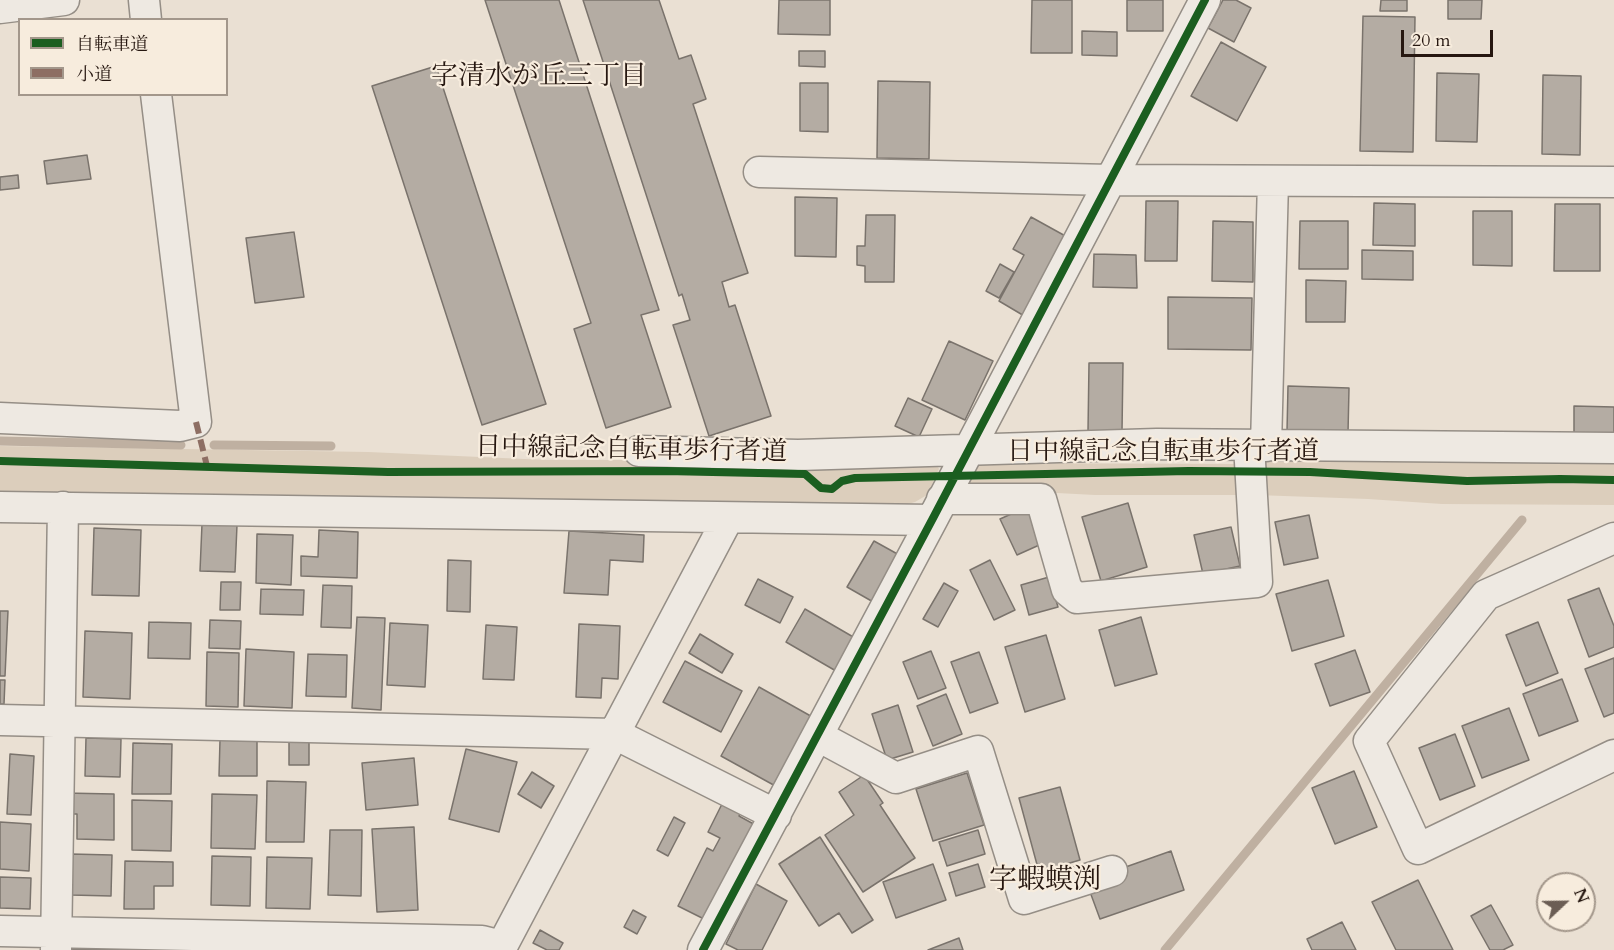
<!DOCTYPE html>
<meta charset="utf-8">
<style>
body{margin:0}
#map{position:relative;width:1614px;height:950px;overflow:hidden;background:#eae0d3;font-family:Cardo,"Noto Serif JP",serif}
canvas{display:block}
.legend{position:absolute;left:18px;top:18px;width:210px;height:78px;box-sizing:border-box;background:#f7ecdd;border:2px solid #a3978b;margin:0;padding:8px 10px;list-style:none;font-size:18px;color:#261710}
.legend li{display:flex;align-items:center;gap:12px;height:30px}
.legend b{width:30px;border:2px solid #a3978b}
.north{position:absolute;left:1536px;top:872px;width:60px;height:60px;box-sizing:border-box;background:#f7ecdd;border:2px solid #a3978b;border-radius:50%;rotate:68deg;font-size:16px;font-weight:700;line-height:24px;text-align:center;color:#261710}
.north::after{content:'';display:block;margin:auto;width:21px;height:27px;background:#6b5d54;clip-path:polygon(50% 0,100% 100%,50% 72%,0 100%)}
.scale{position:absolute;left:1401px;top:30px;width:92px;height:27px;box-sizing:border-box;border:3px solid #261710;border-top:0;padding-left:8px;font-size:18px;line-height:21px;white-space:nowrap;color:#261710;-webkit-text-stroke:4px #f7ecdd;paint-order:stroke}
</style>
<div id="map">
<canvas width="1614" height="950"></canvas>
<ul class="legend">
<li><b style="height:8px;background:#1b5e20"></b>自転車道</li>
<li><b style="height:8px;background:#8d6e63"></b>小道</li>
</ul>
<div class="north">N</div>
<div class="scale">20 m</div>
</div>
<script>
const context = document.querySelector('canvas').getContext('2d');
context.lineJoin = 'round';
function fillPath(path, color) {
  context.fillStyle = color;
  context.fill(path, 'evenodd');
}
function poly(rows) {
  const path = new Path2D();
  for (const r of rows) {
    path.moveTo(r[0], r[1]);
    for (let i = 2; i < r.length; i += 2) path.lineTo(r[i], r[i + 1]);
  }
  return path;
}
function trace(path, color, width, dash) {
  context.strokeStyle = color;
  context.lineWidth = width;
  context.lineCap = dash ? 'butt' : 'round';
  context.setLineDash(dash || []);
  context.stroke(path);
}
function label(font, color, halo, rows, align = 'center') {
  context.font = font + ' Cardo,"Noto Serif JP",serif';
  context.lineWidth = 4.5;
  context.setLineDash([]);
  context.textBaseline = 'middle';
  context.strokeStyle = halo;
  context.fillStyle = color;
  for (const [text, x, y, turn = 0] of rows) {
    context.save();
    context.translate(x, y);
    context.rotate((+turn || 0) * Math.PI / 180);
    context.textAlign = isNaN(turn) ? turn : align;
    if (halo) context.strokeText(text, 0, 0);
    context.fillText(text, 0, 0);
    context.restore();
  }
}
const green = poly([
 [0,446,368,452,547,460,935,460,939,469,927,495,915,502,904,505,0,492],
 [1256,456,1323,456,1324,462,1614,456,1614,505,1442,504,1368,499,1256,495,1095,495,962,488,975,463,1244,464]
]);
const stream = poly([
 [0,441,181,445],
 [214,445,331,446],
 [1165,950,1522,520]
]);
const building = poly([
 [485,0,559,0,659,310,641,315,671,407,606,428,574,329,591,323,485,0],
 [583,0,659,0,679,59,691,55,706,99,693,104,748,273,722,282,729,307,735,305,771,416,709,436,673,325,690,320,682,294,679,296,583,0],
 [779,0,830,0,830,35,778,34,779,0],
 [1032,0,1072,0,1072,53,1031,53,1032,0],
 [1127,0,1163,0,1163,31,1127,31,1127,0],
 [1223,0,1236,0,1251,8,1234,42,1208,28,1223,0],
 [1381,0,1407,0,1407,11,1380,11,1381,0],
 [1448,0,1482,0,1481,19,1448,19,1448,0],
 [1363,16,1415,17,1413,152,1360,151,1363,16],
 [1082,31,1117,32,1117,56,1082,55,1082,31],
 [1221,42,1266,67,1237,121,1191,96,1221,42],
 [799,51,825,51,825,67,799,66,799,51],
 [436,66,546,404,482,425,372,86,436,66],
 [1437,73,1479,74,1477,142,1436,141,1437,73],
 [1543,75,1581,76,1580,155,1542,154,1543,75],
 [878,81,930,82,929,159,877,158,878,81],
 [800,83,828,83,828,132,800,131,800,83],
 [87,155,91,179,47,184,44,161,87,155],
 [18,175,19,188,0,190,0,177,18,175],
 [795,197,837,198,836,257,795,256,795,197],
 [1146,201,1178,201,1177,261,1145,261,1146,201],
 [1374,203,1415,204,1415,246,1373,245,1374,203],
 [1555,204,1600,204,1600,271,1554,271,1555,204],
 [1473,211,1512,211,1512,266,1473,265,1473,211],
 [866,215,895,215,894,282,865,282,865,266,857,265,857,246,865,246,866,215],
 [1031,217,1069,238,1026,317,999,301,1024,255,1013,249,1031,217],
 [1213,221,1253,222,1253,282,1212,281,1213,221],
 [1300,221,1348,221,1348,269,1299,269,1300,221],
 [294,232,304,297,255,303,246,238,294,232],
 [1362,250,1413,251,1413,280,1362,279,1362,250],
 [1094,254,1136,255,1137,288,1093,287,1094,254],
 [1000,264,1014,272,999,298,986,291,1000,264],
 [1306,280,1346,281,1345,322,1306,322,1306,280],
 [1168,297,1252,298,1251,350,1168,349,1168,297],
 [949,341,993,361,965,420,922,400,949,341],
 [1089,363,1123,363,1122,431,1088,431,1089,363],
 [1288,386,1349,388,1348,433,1287,431,1288,386],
 [908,398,932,409,919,437,895,426,908,398],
 [1574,406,1614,407,1614,434,1574,434,1574,406],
 [1128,503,1147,567,1101,581,1082,517,1128,503],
 [1029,506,1046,542,1017,555,1000,519,1029,506],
 [1309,515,1318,558,1284,565,1275,522,1309,515],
 [202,524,237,525,235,572,200,571,202,524],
 [1231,527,1240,566,1203,574,1194,535,1231,527],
 [94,528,141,530,139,596,92,595,94,528],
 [319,530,358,532,357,578,301,576,301,556,318,557,319,530],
 [569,531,644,535,643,562,610,560,608,595,564,593,569,531],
 [257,534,293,535,291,585,256,583,257,534],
 [874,541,901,556,875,603,847,587,874,541],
 [448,560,471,561,470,612,447,611,448,560],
 [990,560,1015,610,994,620,970,570,990,560],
 [1049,577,1058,607,1029,615,1021,585,1049,577],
 [758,579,793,597,780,623,745,605,758,579],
 [1328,580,1344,636,1292,651,1276,594,1328,580],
 [221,582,241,582,240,610,220,610,221,582],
 [944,583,958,591,938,627,923,619,944,583],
 [323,585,352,586,351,628,321,627,323,585],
 [1599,588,1614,626,1614,647,1589,657,1568,600,1599,588],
 [261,589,304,590,303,615,260,614,261,589],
 [805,609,855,638,836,671,786,642,805,609],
 [0,611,8,611,5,676,0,676,0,611],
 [357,617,385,618,381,710,352,708,357,617],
 [1141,617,1157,674,1115,686,1099,630,1141,617],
 [210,620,241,621,240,649,209,648,210,620],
 [149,622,191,623,190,659,148,658,149,622],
 [1538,622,1558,673,1526,686,1506,635,1538,622],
 [390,623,428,625,425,687,387,685,390,623],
 [579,624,620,626,618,679,602,678,601,698,576,697,579,624],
 [486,625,517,627,514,680,483,679,486,625],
 [85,631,132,633,130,699,83,697,85,631],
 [700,634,733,654,722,673,689,653,700,634],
 [1046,635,1065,699,1025,712,1005,647,1046,635],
 [246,649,294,652,292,708,244,706,246,649],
 [1355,650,1370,692,1330,706,1315,664,1355,650],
 [931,651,946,688,918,699,903,662,931,651],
 [207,652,239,653,238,707,206,706,207,652],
 [979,652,998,703,970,713,951,662,979,652],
 [308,654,347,655,346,697,306,696,308,654],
 [1614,658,1614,713,1604,717,1585,669,1614,658],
 [685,661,742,691,721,732,663,702,685,661],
 [1562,679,1578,721,1539,736,1523,694,1562,679],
 [0,680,5,680,4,704,0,704,0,680],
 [759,687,816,719,779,788,721,756,759,687],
 [946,694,962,734,933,746,917,706,946,694],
 [898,705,913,752,887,760,872,714,898,705],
 [1509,708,1529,760,1482,778,1462,726,1509,708],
 [1455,734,1475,786,1440,800,1419,748,1455,734],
 [289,737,309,737,309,765,289,765,289,737],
 [86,738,121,739,120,777,85,776,86,738],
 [220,740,257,741,257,776,219,776,220,740],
 [133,743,172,744,171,794,132,794,133,743],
 [466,749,517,762,499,832,449,819,466,749],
 [10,754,34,756,31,815,7,814,10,754],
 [414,758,418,805,366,810,362,763,414,758],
 [1354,771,1377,827,1335,844,1312,788,1354,771],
 [532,772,554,786,541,808,518,794,532,772],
 [967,773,984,825,933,841,916,789,967,773],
 [864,775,883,803,880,805,915,858,863,892,825,835,854,815,839,792,864,775],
 [267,781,306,782,304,842,266,842,267,781],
 [1060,787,1080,860,1039,872,1019,798,1060,787],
 [64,793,114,794,114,840,77,839,77,814,63,814,64,793],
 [212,794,257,795,255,849,211,848,212,794],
 [132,800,172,801,171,851,132,850,132,800],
 [724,800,742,809,739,816,759,827,710,922,678,906,707,848,713,851,720,838,708,832,724,800],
 [674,817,685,823,668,856,657,850,674,817],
 [0,822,31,824,29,871,0,869,0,822],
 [414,827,418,910,377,912,372,829,414,827],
 [330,830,362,830,361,896,328,895,330,830],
 [978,830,985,854,947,866,939,842,978,830],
 [820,837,873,920,852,933,839,913,819,926,779,864,820,837],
 [1171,851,1184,890,1100,919,1086,881,1171,851],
 [71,854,112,855,111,896,71,895,71,854],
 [212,856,251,857,250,906,211,905,212,856],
 [267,857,312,858,310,909,266,908,267,857],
 [125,861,173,862,173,886,154,886,154,909,124,909,125,861],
 [933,864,946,900,896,918,883,882,933,864],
 [978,864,985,887,956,896,949,873,978,864],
 [0,877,31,878,30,909,0,908,0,877],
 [1418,880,1453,950,1396,950,1372,902,1418,880],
 [756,884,787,901,762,950,738,950,726,944,756,884],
 [1491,905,1513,945,1503,950,1490,950,1471,916,1491,905],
 [633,910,646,917,637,934,624,927,633,910],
 [1342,922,1356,950,1312,950,1307,939,1342,922],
 [540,930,563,943,559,950,547,950,533,943,540,930],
 [959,938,963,950,928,950,959,938],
 [71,944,132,946,132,950,71,950,71,944]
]);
const street = poly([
 [144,0,146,20],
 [0,8,64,0],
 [759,172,1111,180,1614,182],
 [0,418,180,426,196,422,156,94],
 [1266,446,1273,181],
 [639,451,798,455,1157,444,1614,448],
 [942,499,1041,499,1067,590,1077,598,1257,582,1249,445],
 [0,507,932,520],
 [1614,538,1486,595,1369,741,1418,849,1614,755],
 [0,720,615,734,776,815],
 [818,736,896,778,978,751,1024,899,1112,871],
 [0,931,482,941,502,946],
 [56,950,63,507],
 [500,950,728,518],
 [703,950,932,520,1205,0]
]);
const quiet = poly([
 [196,422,207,466]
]);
const cycleway = poly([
 [0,461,388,472,666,471,805,474,821,488,832,489,842,481,855,478,1189,471,1310,472,1467,481,1560,479,1614,480],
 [703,950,932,520,1205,0]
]);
const streetNames = [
 ["日中線記念自転車歩行者道",631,451,1],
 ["日中線記念自転車歩行者道",1163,453]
];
const neighbourhoodNames = [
 ["字清水が丘三丁目",539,78]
];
const quarterNames = [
 ["字蝦蟆渕",1045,882]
];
fillPath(green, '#dccebc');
trace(stream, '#bfb0a1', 9);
fillPath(building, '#b4aca3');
trace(building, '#7a736c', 1.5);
trace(street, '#958e86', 33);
trace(street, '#eee9e2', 30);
trace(quiet, '#8d6e63', 6, [12, 6]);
trace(cycleway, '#1b5e20', 8);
label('26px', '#261710', '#f7ecdd', streetNames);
label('27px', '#261710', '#f7ecdd', neighbourhoodNames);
label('28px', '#261710', '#f7ecdd', quarterNames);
</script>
